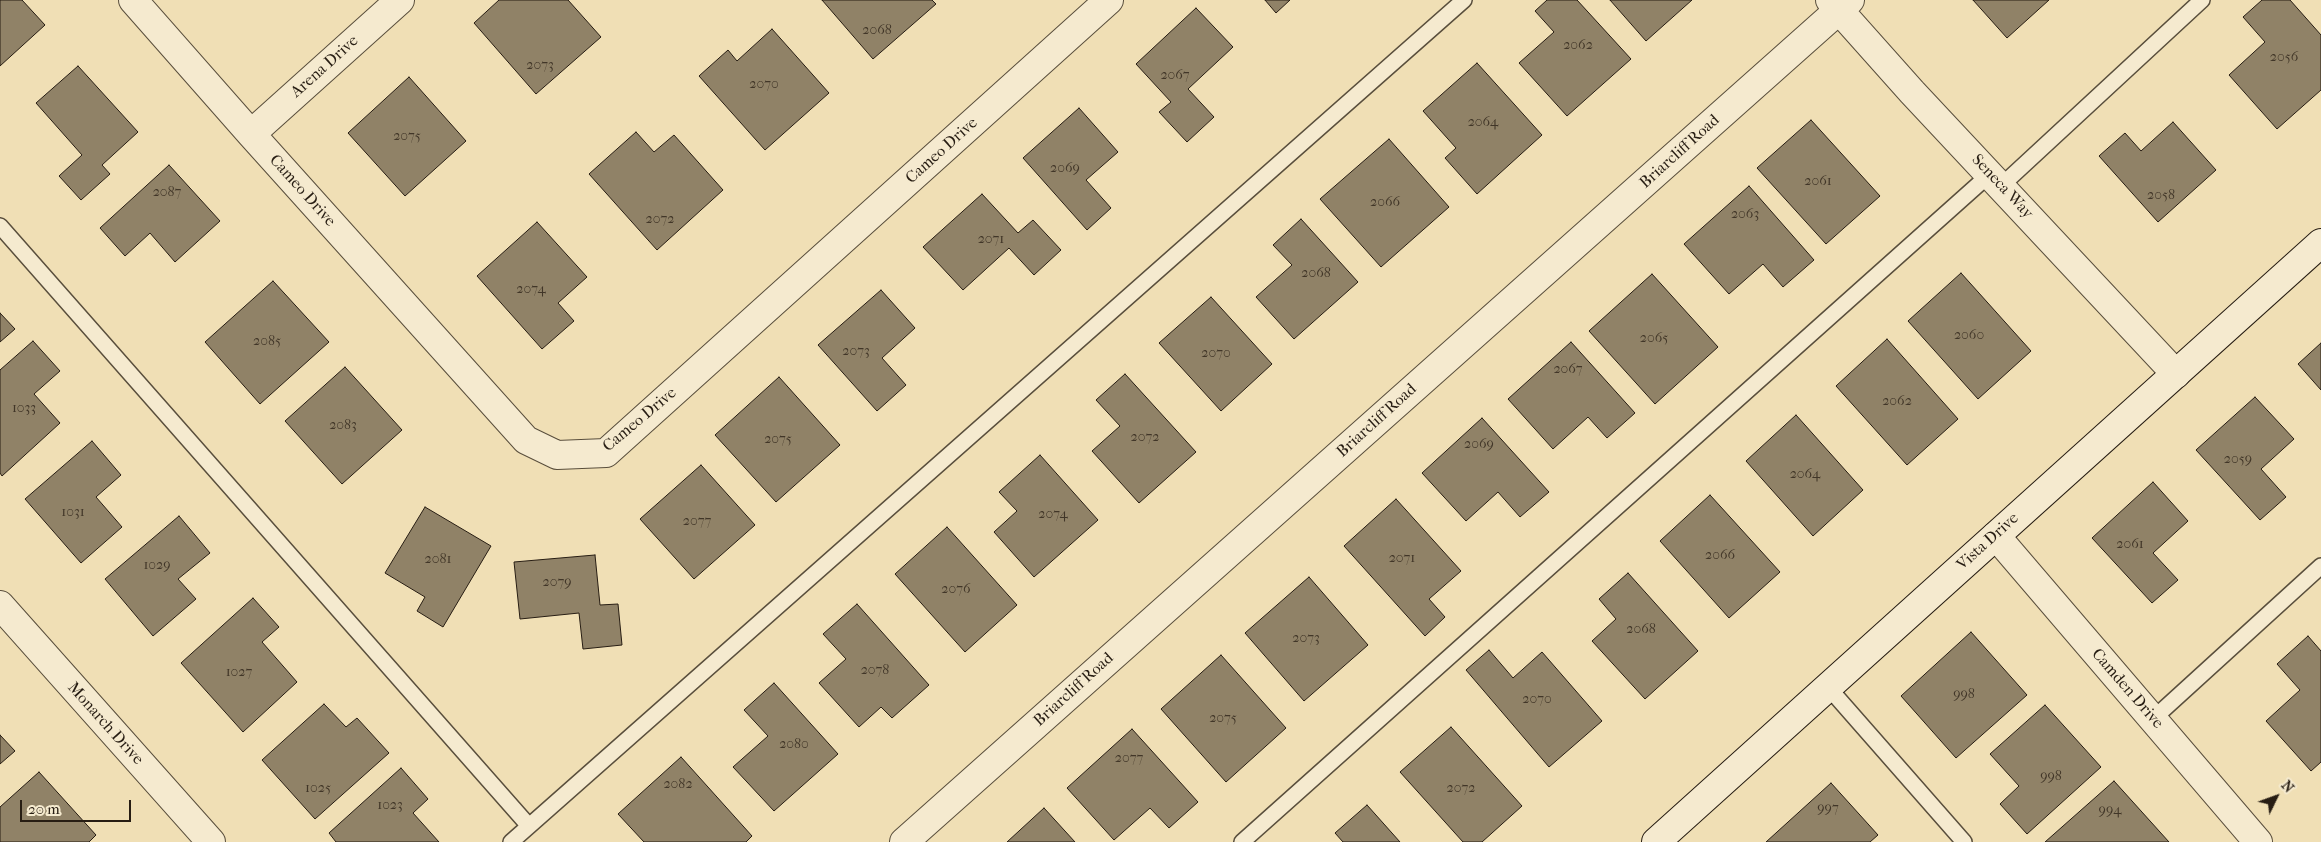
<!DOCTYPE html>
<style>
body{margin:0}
#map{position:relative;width:2321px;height:842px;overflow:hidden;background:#f0dfb5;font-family:"IM FELL French Canon",serif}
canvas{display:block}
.north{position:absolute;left:2251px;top:772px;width:50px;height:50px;-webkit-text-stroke:4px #f5eacf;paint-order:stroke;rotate:48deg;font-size:14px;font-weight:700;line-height:20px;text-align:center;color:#271d13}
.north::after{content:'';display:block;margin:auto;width:18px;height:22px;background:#271d13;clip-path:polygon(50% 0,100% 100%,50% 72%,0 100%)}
.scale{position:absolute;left:20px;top:800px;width:111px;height:22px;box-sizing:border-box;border:2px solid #271d13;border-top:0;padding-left:6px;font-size:15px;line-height:18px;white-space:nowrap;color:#271d13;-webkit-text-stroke:4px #f5eacf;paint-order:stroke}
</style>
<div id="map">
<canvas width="2321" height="842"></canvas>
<div class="north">N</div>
<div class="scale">20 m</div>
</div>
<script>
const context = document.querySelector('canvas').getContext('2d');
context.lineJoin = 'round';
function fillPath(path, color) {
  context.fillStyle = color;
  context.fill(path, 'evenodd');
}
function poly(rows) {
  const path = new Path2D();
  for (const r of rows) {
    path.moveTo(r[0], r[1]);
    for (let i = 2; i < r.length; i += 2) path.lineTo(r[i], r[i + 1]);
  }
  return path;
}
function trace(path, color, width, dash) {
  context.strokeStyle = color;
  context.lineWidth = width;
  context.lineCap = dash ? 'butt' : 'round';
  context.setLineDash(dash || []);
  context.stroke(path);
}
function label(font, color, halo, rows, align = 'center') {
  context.font = font + ' "IM FELL French Canon",serif';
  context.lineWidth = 4.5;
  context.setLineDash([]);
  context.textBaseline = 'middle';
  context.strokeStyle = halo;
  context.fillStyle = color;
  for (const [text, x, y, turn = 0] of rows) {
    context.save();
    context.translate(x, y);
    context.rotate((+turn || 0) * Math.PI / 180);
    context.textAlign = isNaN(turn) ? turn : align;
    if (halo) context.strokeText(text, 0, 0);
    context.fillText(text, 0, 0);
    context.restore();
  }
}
const building = poly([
 [0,0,22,0,45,25,0,66,0,0],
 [499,0,568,0,601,37,536,94,474,23,499,0],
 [822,0,932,0,936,4,873,59,822,0],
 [1265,0,1290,0,1276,13,1265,0],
 [1547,0,1577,0,1631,59,1567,116,1519,63,1554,32,1535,11,1547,0],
 [1610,0,1692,0,1646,41,1610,0],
 [1973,0,2049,0,2007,38,1973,0],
 [2262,0,2290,0,2321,35,2321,90,2277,129,2229,75,2265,42,2243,17,2262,0],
 [1196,8,1233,47,1188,89,1214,117,1187,142,1159,112,1171,102,1136,64,1196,8],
 [772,29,829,93,765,150,699,76,728,50,737,61,772,29],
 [1477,63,1542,135,1477,194,1445,158,1456,148,1423,111,1477,63],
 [78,66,138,132,102,165,110,174,81,200,59,176,82,155,36,103,78,66],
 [409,77,466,141,405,196,348,133,409,77],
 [1079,108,1118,152,1086,180,1111,208,1087,230,1023,158,1079,108],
 [1811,120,1880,196,1826,244,1757,168,1811,120],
 [2173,122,2216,170,2158,222,2099,156,2125,133,2141,151,2173,122],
 [636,132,654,152,674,135,723,190,657,250,589,174,636,132],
 [1389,139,1449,207,1381,267,1320,199,1389,139],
 [169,165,220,221,175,262,150,233,125,256,100,228,169,165],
 [1749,186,1814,260,1783,287,1763,264,1729,294,1684,244,1749,186],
 [982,194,1018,233,1033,220,1061,250,1034,275,1009,248,963,290,923,247,982,194],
 [1301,219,1358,282,1294,339,1256,297,1292,265,1273,245,1301,219],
 [537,222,587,277,558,303,574,321,542,349,477,276,537,222],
 [1961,273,2031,351,1978,399,1908,321,1961,273],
 [1652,274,1718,347,1655,404,1589,331,1652,274],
 [273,281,329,342,260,404,205,342,273,281],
 [881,290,915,328,882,358,906,385,877,411,818,345,881,290],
 [1211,297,1272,364,1221,411,1159,343,1211,297],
 [0,313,15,329,0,342,0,313],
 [1887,339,1958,419,1907,465,1836,386,1887,339],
 [33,341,60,371,34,394,60,423,2,476,0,473,0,370,33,341],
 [1571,342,1635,413,1607,438,1588,417,1553,449,1508,399,1571,342],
 [2321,343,2321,390,2298,364,2321,343],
 [345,367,402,430,342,484,285,421,345,367],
 [1125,374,1196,452,1139,503,1092,451,1120,426,1096,400,1125,374],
 [779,377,840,445,776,502,715,435,779,377],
 [2255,397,2294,439,2261,469,2286,497,2260,520,2196,450,2255,397],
 [1796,415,1863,490,1813,536,1746,461,1796,415],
 [1482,418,1549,492,1520,517,1498,492,1466,521,1422,473,1482,418],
 [92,441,121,475,96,497,122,527,81,563,25,499,92,441],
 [1040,455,1098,520,1034,577,994,532,1017,511,999,492,1040,455],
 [701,465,755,525,694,579,640,519,701,465],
 [2153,482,2188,521,2153,553,2178,580,2152,603,2092,538,2153,482],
 [1710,495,1780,572,1729,618,1660,541,1710,495],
 [1396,499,1461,571,1429,599,1445,617,1425,636,1344,546,1396,499],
 [425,507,491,546,443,627,417,611,425,597,385,573,425,507],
 [179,516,210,553,178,579,196,599,153,636,105,579,179,516],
 [947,527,1017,605,965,652,895,574,947,527],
 [595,555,600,605,618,604,622,645,583,649,579,613,520,619,514,562,595,555],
 [1628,573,1698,651,1645,699,1592,641,1616,619,1599,599,1628,573],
 [1309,577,1368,645,1304,701,1245,633,1309,577],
 [253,598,279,627,262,642,297,682,243,732,181,663,253,598],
 [857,604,929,685,892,718,881,707,859,727,819,683,846,659,823,634,857,604],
 [1971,632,2027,695,1956,758,1901,696,1971,632],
 [2308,636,2321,651,2321,762,2311,771,2266,721,2300,690,2277,664,2308,636],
 [1489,650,1513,678,1542,652,1602,721,1549,767,1466,670,1489,650],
 [1221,655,1286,728,1226,782,1161,709,1221,655],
 [774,683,838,754,774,811,733,767,768,736,744,710,774,683],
 [324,704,346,727,357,718,389,753,315,819,262,760,324,704],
 [2045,705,2101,767,2027,834,2000,804,2019,786,1990,754,2045,705],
 [1451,727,1522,806,1482,842,1463,842,1400,772,1451,727],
 [1132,729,1198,802,1169,828,1150,808,1114,840,1067,788,1132,729],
 [0,735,15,751,0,764,0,735],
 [681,757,752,836,746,842,644,842,618,814,681,757],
 [401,768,428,799,413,813,439,842,336,842,329,833,401,768],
 [39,772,96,835,89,842,0,842,0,807,39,772],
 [2114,781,2169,842,2045,842,2114,781],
 [1831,783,1878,835,1870,842,1766,842,1831,783],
 [1367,805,1400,842,1343,842,1335,833,1367,805],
 [1044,808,1075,842,1007,842,1044,808]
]);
const lane = poly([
 [2001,186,2202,0],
 [0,226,529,826],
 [1828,687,1964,842],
 [2153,719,2321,566],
 [511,842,1464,0],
 [1242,842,1990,174]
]);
const street = poly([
 [133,0,251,134,526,440,557,455,606,453,1109,0],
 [1830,0,1912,92,2176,374],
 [251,134,400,0],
 [1996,536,2258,842],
 [0,605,211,842],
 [904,842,1850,0]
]);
const secondary = poly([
 [1656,842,2321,243]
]);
const numberNames = [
 ["2068",877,31],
 ["2062",1578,46],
 ["2056",2284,58],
 ["2073",540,66],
 ["2067",1175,76],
 ["2070",764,85],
 ["2064",1483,123],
 ["2075",407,137],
 ["2069",1065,169],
 ["2061",1818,182],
 ["2087",167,193],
 ["2058",2161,196],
 ["2066",1385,203],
 ["2063",1745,215],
 ["2072",660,220],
 ["2071",991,240],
 ["2068",1316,274],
 ["2074",531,290],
 ["2060",1969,336],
 ["2065",1654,339],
 ["2085",267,342],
 ["2073",856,352],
 ["2070",1216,354],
 ["2067",1568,370],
 ["2062",1897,402],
 ["1033",24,409],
 ["2083",343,426],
 ["2072",1145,438],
 ["2075",778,440],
 ["2069",1479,445],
 ["2059",2238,460],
 ["2064",1805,475],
 ["1031",73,513],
 ["2074",1053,515],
 ["2077",697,522],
 ["2061",2130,545],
 ["2066",1720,556],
 ["2071",1402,559],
 ["2081",438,560],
 ["1029",157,566],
 ["2079",557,583],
 ["2076",956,590],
 ["2068",1641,630],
 ["2073",1306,639],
 ["2078",875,671],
 ["1027",239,673],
 ["998",1964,695],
 ["2070",1537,700],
 ["2075",1223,719],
 ["2080",794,745],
 ["2077",1129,759],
 ["998",2051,777],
 ["2082",678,785],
 ["1025",318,789],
 ["2072",1461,789],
 ["1023",390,806],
 ["997",1828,809],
 ["994",2110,811]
];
const streetNames = [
 ["Arena Drive",325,67,-42],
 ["Cameo Drive",942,151,-42],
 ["Briarcliff Road",1680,152,-42],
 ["Seneca Way",2002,187,47],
 ["Cameo Drive",302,191,48],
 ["Cameo Drive",640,420,-40],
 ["Briarcliff Road",1377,421,-42],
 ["Vista Drive",1988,542,-42],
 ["Camden Drive",2127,689,49],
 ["Briarcliff Road",1074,690,-42],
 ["Monarch Drive",105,724,48]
];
fillPath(building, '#908267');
trace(building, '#271d13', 1);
trace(lane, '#594e3c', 18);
trace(street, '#594e3c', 30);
trace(secondary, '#271d13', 30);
trace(lane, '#f5eacf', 15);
trace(street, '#f5eacf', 28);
trace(secondary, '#f5eacf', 28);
label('14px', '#413628', null, numberNames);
label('16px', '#271d13', '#f5eacf', streetNames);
</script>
